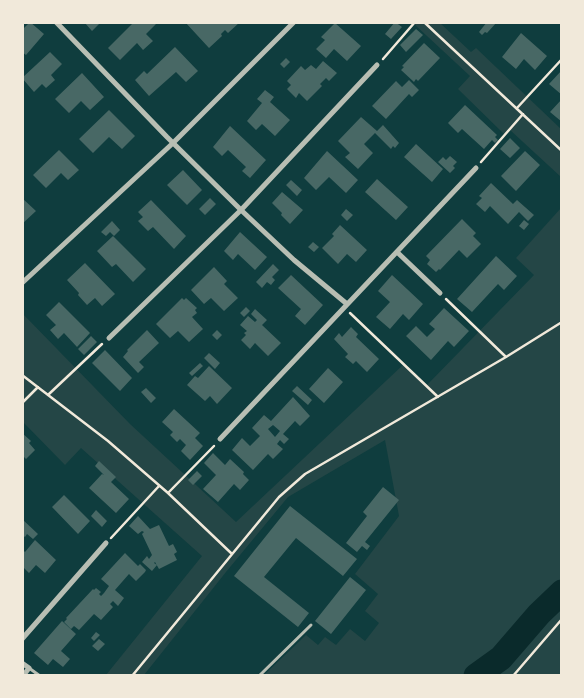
<!DOCTYPE html>
<style>
body{margin:0}
#map{position:relative;width:584px;height:698px;overflow:hidden;background:#0f3d3e;font-family:"Nunito Sans",sans-serif}
canvas{display:block}
.frame{position:absolute;inset:0;border:24px solid #f1e9da;pointer-events:none}
</style>
<div id="map">
<canvas width="584" height="698"></canvas>
<div class="frame"></div>
</div>
<script>
const context = document.querySelector('canvas').getContext('2d');
context.lineJoin = 'round';
function fillPath(path, color) {
  context.fillStyle = color;
  context.fill(path, 'evenodd');
}
function poly(rows) {
  const path = new Path2D();
  for (const r of rows) {
    path.moveTo(r[0], r[1]);
    for (let i = 2; i < r.length; i += 2) path.lineTo(r[i], r[i + 1]);
  }
  return path;
}
function trace(path, color, width, dash) {
  context.strokeStyle = color;
  context.lineWidth = width;
  context.lineCap = dash ? 'butt' : 'round';
  context.setLineDash(dash || []);
  context.stroke(path);
}
const green = poly([
 [413,23,440,23,471,52,476,48,561,129,561,177,510,130,505,135,458,89,470,76],
 [561,208,561,675,264,675,306,635,318,645,325,637,336,645,350,629,365,641,379,623,365,611,378,594,355,574,399,516,385,440,288,497,226,572,144,675,106,675,202,556,81,448,65,465,23,422,22,313,130,424,236,522,404,364,427,385,534,275,516,258]
]);
const river = poly([
 [476,676,501,658,539,614,562,592]
]);
const building = poly([
 [30,22,44,34,26,55,22,52,22,30],
 [84,22,101,22,92,31],
 [134,22,155,22,156,24,146,34,153,41,143,50,137,43,120,60,108,48],
 [185,22,240,22,228,33,225,30,221,34,222,36,209,48],
 [395,22,402,27,391,39,385,34],
 [487,22,497,22,487,33,485,32,482,35,479,32],
 [335,23,361,46,347,61,334,49,326,58,316,49,325,40,321,37],
 [416,29,423,35,406,52,400,45],
 [521,33,547,56,535,70,524,59,516,69,502,57],
 [424,43,440,58,418,81,416,79,414,82,401,70,404,67,402,66],
 [175,47,198,71,186,82,176,72,149,96,135,80,144,71,147,74],
 [50,52,62,64,51,75,55,80,46,88,42,84,34,92,22,78],
 [286,58,290,62,284,68,280,64],
 [323,61,337,73,329,81,326,78,320,84,322,86,307,101,299,93,296,98,287,89,291,85,287,81,301,66,305,70,311,65,316,69],
 [562,70,562,95,549,84],
 [82,73,104,97,90,110,81,101,69,113,55,99],
 [409,80,419,90,412,97,409,94,386,119,372,106,396,81,402,87],
 [265,90,274,97,270,102,290,120,275,136,262,124,256,130,247,121,262,103,257,99],
 [562,99,562,122,550,112],
 [465,105,497,135,495,137,498,140,495,143,492,140,484,149,462,129,458,133,448,123],
 [109,110,135,136,122,149,109,137,93,153,79,139],
 [361,117,377,131,383,125,399,143,395,148,393,146,391,149,375,133,364,144,373,153,358,169,345,157,350,153,338,141],
 [230,126,266,160,250,178,242,171,246,167,228,150,222,156,213,147],
 [510,138,520,148,510,158,500,149],
 [416,144,443,169,432,182,404,157],
 [59,150,79,170,68,180,61,173,46,188,33,175],
 [327,151,358,180,346,193,329,177,316,190,304,178],
 [525,151,540,165,516,191,501,176],
 [450,156,457,162,453,166,455,168,450,173,438,162,443,157,446,160],
 [183,170,202,190,187,205,167,185],
 [377,179,408,207,396,220,365,192],
 [291,180,302,190,297,196,286,185],
 [491,183,513,204,517,200,534,215,528,221,519,212,508,224,490,206,485,212,476,204,482,198,479,196],
 [282,192,303,210,290,224,281,215,282,213,272,203],
 [22,198,36,211,22,224],
 [210,198,216,204,205,215,199,209],
 [151,200,186,236,174,249,153,227,148,231,138,221,143,217,138,212],
 [346,209,353,215,347,221,341,215],
 [462,219,476,233,473,236,481,244,467,258,459,250,440,270,439,269,436,272,427,264,430,260,426,256],
 [524,220,529,224,524,230,519,226],
 [112,221,120,230,114,236,110,232,106,236,101,232],
 [340,225,367,250,356,262,347,254,338,264,322,248,334,236,332,234],
 [240,232,267,257,255,270,238,254,233,260,224,251],
 [113,236,146,269,133,282,116,264,112,267,97,251],
 [313,242,319,247,314,252,308,247],
 [496,256,517,276,504,290,498,284,472,312,457,299],
 [85,263,115,294,102,306,95,298,87,305,78,295,79,293,67,280],
 [273,264,279,270,272,277,275,280,271,285,267,282,262,288,256,282],
 [214,267,227,281,224,284,238,298,224,311,211,298,204,304,191,290],
 [291,275,323,305,305,325,295,316,301,309,278,288],
 [392,275,423,304,409,320,403,314,390,329,376,317,390,302,378,291],
 [182,298,184,300,186,298,197,308,195,310,197,313,192,317,203,329,189,342,178,331,170,338,156,324],
 [59,302,90,333,77,347,64,333,58,339,50,330,56,325,46,315],
 [246,307,250,311,244,317,240,313],
 [444,308,469,331,454,347,448,341,431,360,406,336,416,326,427,337,435,329,429,324],
 [255,309,267,320,262,325,281,343,268,356,255,343,250,349,241,340,246,335,244,333,247,331,240,325,248,316,255,322,257,320,251,314],
 [351,327,358,334,356,337,379,359,367,372,356,361,353,364,345,357,348,354,334,339,339,333,342,337],
 [147,330,159,343,139,362,144,367,138,373,123,357,128,351,127,350],
 [217,330,222,335,217,340,212,335],
 [91,336,97,342,84,355,78,349],
 [105,350,132,378,120,391,92,363],
 [209,353,220,363,215,369,204,358],
 [200,363,203,366,192,376,189,373],
 [209,366,232,388,217,404,210,396,205,401,187,385,195,376,198,378],
 [328,368,343,382,324,403,309,389],
 [297,386,312,400,308,405,292,391],
 [146,388,156,398,151,403,141,392],
 [293,397,310,416,300,426,295,421,283,434,289,439,284,444,280,440,277,444,283,449,273,459,268,454,253,470,232,450,242,438,250,446,260,436,252,428,264,415,271,421],
 [273,425,280,431,275,437,268,429],
 [174,409,200,433,195,438,203,446,190,460,181,451,186,445,180,439,177,442,170,435,173,432,162,422],
 [22,433,31,441,29,443,35,450,26,459,22,455],
 [213,453,225,465,230,459,244,472,243,474,249,480,240,490,234,484,218,502,203,489,216,475,204,463],
 [99,461,116,477,111,482,129,499,116,513,89,488,102,474,104,475,95,466],
 [197,471,202,476,193,485,188,480],
 [383,487,399,500,365,542,370,546,367,550,362,546,357,552,346,543,367,516,363,512],
 [64,495,90,521,78,534,52,507],
 [290,506,357,559,343,576,296,538,264,577,309,613,298,627,234,576],
 [96,510,107,521,102,527,91,516],
 [138,516,150,529,159,525,169,546,173,544,177,552,174,554,177,560,159,569,155,562,154,563,157,565,152,571,142,562,147,556,149,559,152,555,142,534,144,532,142,531,138,534,129,526],
 [22,519,38,534,33,539,27,534,25,537,22,535],
 [35,540,56,560,45,573,36,565,29,573,22,566,22,549,25,552],
 [125,553,138,566,140,564,146,570,145,572,136,581,129,574,115,590,124,598,118,606,113,601,110,604,113,607,101,620,94,614,79,630,74,626,71,629,64,622,67,619,66,618,93,589,94,590,96,588,101,592,99,594,101,596,104,593,109,586,101,579],
 [350,577,366,590,331,634,315,621],
 [62,621,76,634,61,651,70,659,63,667,53,659,48,665,34,653],
 [96,632,100,635,94,641,91,638],
 [99,639,105,644,98,651,92,646]
]);
const path = poly([
 [424,22,562,151],
 [383,59,415,22],
 [517,108,562,59],
 [481,162,523,114],
 [446,299,506,357],
 [350,313,438,397],
 [22,375,108,441,168,493,231,553],
 [49,394,102,344],
 [22,403,38,387],
 [168,493,214,446],
 [111,538,159,486],
 [132,676,279,497,305,474,506,357,562,322],
 [513,676,562,619]
]);
const service = poly([
 [29,668,40,676],
 [259,676,311,625]
]);
const minor = poly([
 [56,22,167,137,241,210,294,260,347,304],
 [397,252,440,293],
 [22,283,173,143,294,22],
 [109,338,241,210,377,65],
 [220,439,476,168],
 [22,639,106,543],
 [22,663,29,668,23,676]
]);
fillPath(green, '#244646');
trace(river, '#0a2a2b', 25);
fillPath(building, '#486865');
trace(path, '#f1e9da', 2.5);
trace(service, '#b8beb3', 3);
trace(minor, '#b8beb3', 5);
</script>
